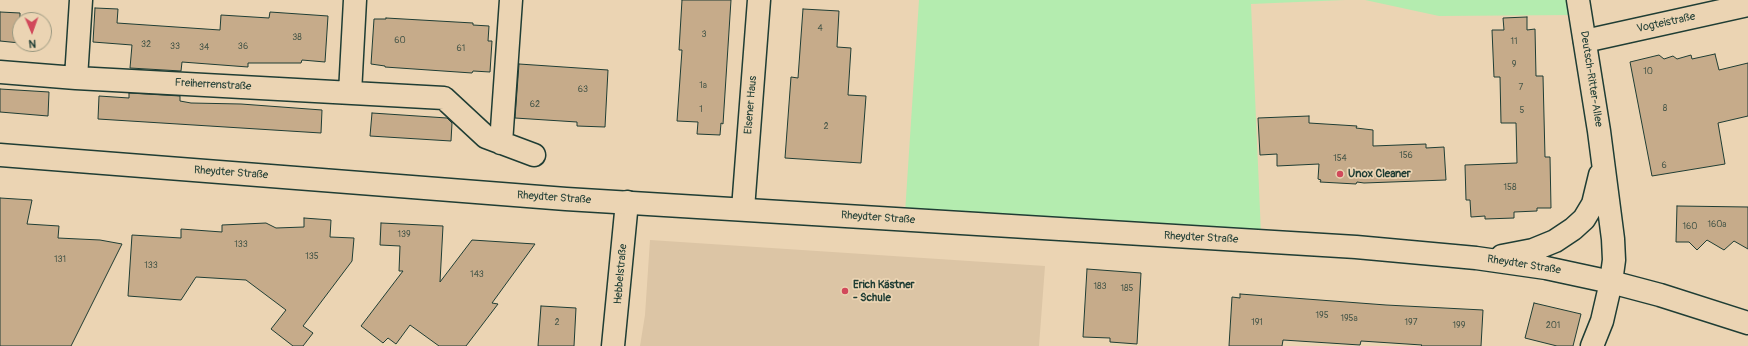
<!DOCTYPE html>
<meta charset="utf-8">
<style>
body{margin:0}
#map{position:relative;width:1748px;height:346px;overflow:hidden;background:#ebd4b3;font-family:Pangolin,sans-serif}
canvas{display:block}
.north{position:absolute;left:12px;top:12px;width:40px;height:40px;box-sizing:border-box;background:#ebd4b3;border:1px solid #999880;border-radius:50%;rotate:178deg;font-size:11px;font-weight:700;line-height:16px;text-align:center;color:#1f3d34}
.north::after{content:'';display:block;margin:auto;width:14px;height:18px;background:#d1495b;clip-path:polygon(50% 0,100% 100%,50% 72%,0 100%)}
</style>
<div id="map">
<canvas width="1748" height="346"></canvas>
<div class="north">N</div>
</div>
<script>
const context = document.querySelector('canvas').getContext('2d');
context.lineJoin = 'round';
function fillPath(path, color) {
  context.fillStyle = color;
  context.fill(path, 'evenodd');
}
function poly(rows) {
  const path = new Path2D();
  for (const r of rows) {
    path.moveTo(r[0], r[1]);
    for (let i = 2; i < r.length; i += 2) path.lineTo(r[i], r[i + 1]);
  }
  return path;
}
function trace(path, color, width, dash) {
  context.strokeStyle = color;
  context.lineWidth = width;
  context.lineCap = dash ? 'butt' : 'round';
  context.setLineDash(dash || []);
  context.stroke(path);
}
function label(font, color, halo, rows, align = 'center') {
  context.font = font + ' Pangolin,sans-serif';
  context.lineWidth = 3.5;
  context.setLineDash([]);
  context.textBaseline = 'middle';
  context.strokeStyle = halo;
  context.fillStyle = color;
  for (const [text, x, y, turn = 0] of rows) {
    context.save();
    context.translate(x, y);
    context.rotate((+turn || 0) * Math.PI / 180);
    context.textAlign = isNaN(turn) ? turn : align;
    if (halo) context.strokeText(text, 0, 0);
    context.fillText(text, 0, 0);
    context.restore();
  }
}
const built = poly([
 [650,240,1045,266,1039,346,640,346,645,315]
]);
const green = poly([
 [919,0,1345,0,1251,4,1261,234,905,213],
 [1365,0,1570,0,1574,15,1439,16]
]);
const building = poly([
 [682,0,731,0,723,124,721,123,720,135,697,134,698,122,677,121,682,50,679,50,682,0],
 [95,8,118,9,117,23,220,30,221,15,269,18,270,12,328,16,325,62,302,60,301,63,248,63,248,67,182,62,181,71,130,68,132,45,93,42,95,8],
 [803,9,839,11,837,47,851,48,848,95,866,96,861,163,785,158,791,77,798,78,803,9],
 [0,12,20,13,20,43,0,41,0,12],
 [1527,17,1527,30,1535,29,1536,76,1543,76,1545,157,1550,157,1551,208,1537,208,1537,211,1514,212,1514,218,1485,219,1485,216,1471,217,1470,200,1466,200,1465,165,1517,163,1516,123,1501,123,1500,77,1494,77,1492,30,1504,30,1503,18,1527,17],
 [386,18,473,23,473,25,489,26,488,41,492,41,490,72,473,71,472,73,385,67,385,66,371,64,374,19,386,19,386,18],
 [1715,54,1719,70,1748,63,1748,116,1718,123,1725,164,1652,176,1630,62,1659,55,1664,59,1673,56,1677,59,1691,55,1692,59,1715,54],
 [519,64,608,70,605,127,577,126,577,122,515,118,519,64],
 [0,89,49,92,48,116,0,112,0,89],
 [129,93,180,96,180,101,191,103,241,104,322,110,321,133,98,119,99,96,129,98,129,93],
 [372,113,447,118,452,123,451,141,370,136,372,113],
 [1309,116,1309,123,1357,126,1356,128,1373,130,1373,146,1426,144,1426,148,1444,147,1446,180,1364,183,1357,182,1356,184,1320,182,1321,180,1318,179,1319,164,1277,166,1277,154,1260,155,1258,118,1309,116],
 [0,198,32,200,27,224,59,226,58,238,100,240,122,244,71,346,0,346,0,198],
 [1677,206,1748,207,1748,249,1734,241,1724,250,1707,240,1697,250,1689,242,1676,242,1677,206],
 [304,218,331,220,330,237,354,238,352,261,303,326,313,333,303,346,293,346,271,329,286,310,246,280,196,277,181,300,128,296,132,235,181,238,181,229,222,232,222,225,266,223,276,228,304,227,304,218],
 [381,223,443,226,440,282,472,240,535,244,492,303,498,304,466,346,439,346,410,325,396,344,388,338,383,343,361,326,403,271,399,271,400,246,380,245,381,223],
 [1087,269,1141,273,1137,344,1110,342,1110,338,1083,337,1087,269],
 [1240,294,1386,305,1483,310,1481,346,1421,346,1422,345,1361,341,1360,345,1283,340,1282,346,1229,346,1232,297,1240,298,1240,294],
 [1534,303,1581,314,1573,346,1557,346,1525,338,1534,303],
 [541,306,576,308,574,346,538,346,541,306]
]);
const street = poly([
 [1585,41,1748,5],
 [0,72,76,78,444,98,486,137,534,155],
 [76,78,81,0],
 [350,93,355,0],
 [501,143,511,0],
 [743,209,759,0],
 [613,346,627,202],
 [1592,346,1602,321,1611,282]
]);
const secondary = poly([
 [1578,0,1599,131,1613,239,1614,260,1611,282],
 [0,155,566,199,1356,247,1476,258,1546,268,1611,282,1660,295,1748,323],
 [1502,256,1533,250,1555,241,1573,229,1584,219,1593,204,1600,175]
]);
const markers = [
 [1340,174,4,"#d1495b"],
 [845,291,4,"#d1495b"]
];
const numberNames = [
 ["4",820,29],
 ["3",704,35],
 ["38",297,38],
 ["60",400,41],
 ["11",1514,42],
 ["32",146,45],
 ["33",175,47],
 ["36",243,47],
 ["34",204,48],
 ["61",461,49],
 ["9",1514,65],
 ["10",1648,72],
 ["1a",703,86],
 ["7",1521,88],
 ["63",583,90],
 ["62",535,105],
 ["8",1665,109],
 ["1",701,110],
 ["5",1522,111],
 ["2",826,127],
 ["156",1406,156],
 ["154",1340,159],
 ["6",1664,166],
 ["158",1510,188],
 ["160a",1717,225],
 ["160",1690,227],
 ["139",404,235],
 ["133",241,245],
 ["135",312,257],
 ["131",60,260],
 ["133",151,266],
 ["143",477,275],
 ["183",1100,287],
 ["185",1127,289],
 ["195",1322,316],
 ["195a",1349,319],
 ["2",557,323],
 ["191",1257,323],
 ["197",1411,323],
 ["199",1459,326],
 ["201",1553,326]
];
const streetNames = [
 ["Vogteistraße",1666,23,-12],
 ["Deutsch-Ritter-Allee",1591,79,81],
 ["Freiherrenstraße",213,85,3],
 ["Elsener Haus",751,105,-85],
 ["Rheydter Straße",231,173,4],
 ["Rheydter Straße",554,198,4],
 ["Rheydter Straße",878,218,4],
 ["Rheydter Straße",1201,238,3],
 ["Rheydter Straße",1524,265,9],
 ["Hebbelstraße",621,274,-85]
];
const poiNames = [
 ["Unox Cleaner",1348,174],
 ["Erich Kästner",853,285],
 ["- Schule",853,298]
];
fillPath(built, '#dcc5a5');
fillPath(green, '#b4ecaf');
fillPath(building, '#c6ab8a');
trace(building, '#1f3d34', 1);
trace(street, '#1f3d34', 25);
trace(secondary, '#1f3d34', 25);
trace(street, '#ebd4b3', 22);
trace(secondary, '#ebd4b3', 22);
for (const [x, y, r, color] of markers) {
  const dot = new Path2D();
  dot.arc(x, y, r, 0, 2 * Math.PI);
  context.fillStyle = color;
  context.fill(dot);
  trace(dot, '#ebd4b3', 1.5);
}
label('9px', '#49584a', null, numberNames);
label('11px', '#1f3d34', '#ebd4b3', streetNames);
label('bold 11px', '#1f3d34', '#ebd4b3', poiNames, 'left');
</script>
